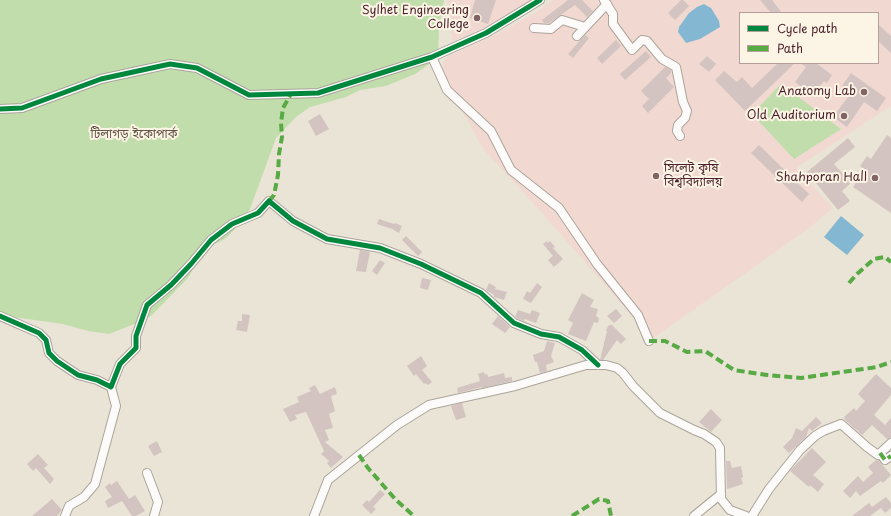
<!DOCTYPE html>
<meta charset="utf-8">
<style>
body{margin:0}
#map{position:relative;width:891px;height:516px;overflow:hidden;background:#e9e4d5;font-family:"Playpen Sans",sans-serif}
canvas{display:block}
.legend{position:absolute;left:739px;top:12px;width:140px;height:52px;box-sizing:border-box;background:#fcf5e5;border:1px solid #b59f9b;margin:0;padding:5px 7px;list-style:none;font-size:12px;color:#4a1f2b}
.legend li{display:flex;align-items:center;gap:8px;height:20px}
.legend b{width:20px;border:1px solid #b59f9b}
</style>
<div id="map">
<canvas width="891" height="516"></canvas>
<ul class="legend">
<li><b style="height:5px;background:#00873e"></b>Cycle path</li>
<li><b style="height:5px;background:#57aa44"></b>Path</li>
</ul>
</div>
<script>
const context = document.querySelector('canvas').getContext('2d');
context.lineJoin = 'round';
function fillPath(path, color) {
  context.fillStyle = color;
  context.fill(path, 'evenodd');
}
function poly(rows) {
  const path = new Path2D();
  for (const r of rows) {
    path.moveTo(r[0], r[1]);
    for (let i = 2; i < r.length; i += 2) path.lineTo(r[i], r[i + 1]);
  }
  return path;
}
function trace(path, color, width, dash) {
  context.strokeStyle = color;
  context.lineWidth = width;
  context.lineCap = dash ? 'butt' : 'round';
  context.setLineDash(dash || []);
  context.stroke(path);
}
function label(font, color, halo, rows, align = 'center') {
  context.font = font + ' "Playpen Sans","Noto Sans Bengali",sans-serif';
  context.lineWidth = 4;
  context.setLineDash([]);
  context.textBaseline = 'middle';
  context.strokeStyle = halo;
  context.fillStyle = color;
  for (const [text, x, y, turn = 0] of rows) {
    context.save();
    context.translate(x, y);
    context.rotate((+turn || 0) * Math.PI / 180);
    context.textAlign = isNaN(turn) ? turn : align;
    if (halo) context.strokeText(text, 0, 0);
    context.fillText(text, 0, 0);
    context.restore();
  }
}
const built = poly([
 [448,0,532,0,490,26,452,42],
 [553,0,891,0,891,106,796,168,833,208,808,229,652,339,544,215,486,152,479,142,468,121,460,109,442,70,443,62,447,57,495,35,537,12],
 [740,13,878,13,878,63,740,63]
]);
const green = poly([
 [0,0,444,0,439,25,438,58,415,74,386,86,360,90,346,97,310,107,296,117,276,138,250,209,234,230,225,239,213,245,194,267,188,278,151,316,139,322,109,334,88,331,63,324,6,316,0,312],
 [781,84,841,129,794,159,752,114]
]);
const water = poly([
 [704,4,711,8,719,21,720,27,700,39,686,43,678,32,679,27,689,13,697,7],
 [841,216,864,235,847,255,824,237]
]);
const building = poly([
 [475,0,496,0,488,24,470,18],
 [568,0,582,0,593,11,587,17,575,5,549,23,544,23,542,20],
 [681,0,683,0,689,6,675,20,668,13],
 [760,0,772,0,782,13,771,13],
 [878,24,891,36,891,53,878,41],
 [585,35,589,38,573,58,568,54],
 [616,40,621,46,602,64,597,58],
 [646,51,651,57,625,80,620,74],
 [707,56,716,64,709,72,699,64],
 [778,63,795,63,745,111,715,80,724,71,737,82,742,77,752,88],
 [800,63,816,63,832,75,827,83,824,81,812,96,795,82,806,67],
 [665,67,671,70,671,73,666,78,674,87,648,113,642,106,649,99,641,91],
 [851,73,886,98,877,111,864,102,847,127,833,117,851,93,842,86],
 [320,114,329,129,316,136,308,121],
 [887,135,891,138,891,213,853,187,865,170,860,166,867,156,871,159],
 [848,138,855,147,834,164,851,183,842,191,850,201,838,210,807,172],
 [759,145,809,194,802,202,751,153],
 [379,219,394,224,395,223,402,226,399,233,392,229,377,224],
 [406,236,422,252,418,256,402,240],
 [547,241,548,243,550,241,555,247,553,248,563,259,554,267,548,260,553,256,543,244],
 [360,250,370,252,366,272,356,271],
 [380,260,385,263,377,275,372,271],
 [422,278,431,280,428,290,420,288],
 [489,283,496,287,495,289,507,292,504,300,494,297,494,295,486,290],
 [537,283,542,287,531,303,523,299,527,291,530,293],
 [582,293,594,300,590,307,598,309,596,316,599,318,598,323,594,322,586,341,568,334,573,323,568,320],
 [616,309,622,316,614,323,607,316],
 [518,310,530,314,532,310,540,313,536,323,525,319,524,321,517,318,515,317],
 [242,314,250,315,247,332,236,330,238,321,242,321],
 [498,316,510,327,505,333,492,324],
 [609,325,612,325,626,339,621,344,617,340,603,360,600,360,607,331,606,330],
 [547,341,555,343,551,356,554,362,546,365,547,371,540,373,537,362,535,362,533,355,544,351],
 [421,356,427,366,422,370,432,382,428,385,425,383,424,384,416,374,414,376,407,366],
 [484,372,485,375,487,374,488,377,504,373,505,378,512,377,512,381,482,388,482,387,458,393,457,388,480,381,478,374],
 [876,374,891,388,891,395,874,415,885,425,891,418,891,438,887,439,872,425,862,435,845,420,844,417,854,408,856,411,865,401,858,394],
 [315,385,320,394,335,387,337,394,331,396,335,411,329,414,333,428,325,430,329,440,325,442,343,457,331,468,327,463,329,461,321,454,324,451,306,412,295,415,297,419,290,422,283,409,299,402,297,397,311,391,309,388],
 [462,403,466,417,456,420,451,406],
 [711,409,722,420,711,432,699,422],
 [816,417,822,423,812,431,809,428,806,437,789,453,783,447,792,438,796,428,802,431],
 [157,441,162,452,154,456,148,446],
 [812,448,826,462,813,475,824,484,818,492,810,485,809,487,790,471],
 [38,454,48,465,44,468,54,479,50,484,36,468,33,471,27,464],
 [876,460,878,460,891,475,883,483,881,481,860,496,856,491,850,498,843,491,858,476,863,482,873,473,868,467],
 [726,461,730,461,732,468,741,466,743,477,741,478,743,484,727,489],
 [117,481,129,499,135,495,145,511,136,516,132,516,122,501,108,508,105,501,112,497,105,487,110,483,111,485],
 [380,490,385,494,373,507,376,509,371,514,362,505,367,500,369,502],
 [886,497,891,503,891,508,885,513,881,508,870,516,852,516,869,503,872,507],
 [52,499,62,510,57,516,32,516]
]);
const minor = poly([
 [604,0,613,14,613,24,632,50,642,40,647,41,662,59,676,67,683,102,687,111,685,118,678,125,677,131,680,136],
 [534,28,551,29,562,20,585,27],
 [577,36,607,4],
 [432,57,447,90,491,131,511,170,559,208,597,264,638,315,649,341],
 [0,109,22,108,101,79,170,64,197,68,249,95,318,93,432,57,486,33,540,0],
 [0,316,39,333,46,340,49,353,57,361,78,375,97,380,111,387,120,364,136,348,136,336,147,305,171,285,191,264,211,240,232,224,258,213,269,201,293,221,327,239,380,248,421,264,481,293,514,323,541,334,559,337,582,350,598,365],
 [880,453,885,460,891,456],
 [147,473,158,502,154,516],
 [65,516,69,506,84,497,95,484,116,406,111,387],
 [314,516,328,480,397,425,429,405,515,386,586,365,606,365,617,368,623,373,633,386,660,413,694,430,704,434,716,442,720,448,721,499,730,510,746,516],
 [694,516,721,494],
 [752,516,769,489,800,450,815,436,823,431,841,424,867,447,878,455,891,443]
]);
const quiet = poly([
 [269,201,274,195,278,175,279,154,282,137,281,123,283,108,291,94],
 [849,283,857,274,874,259,885,257,891,262],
 [649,341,665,341,687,352,705,351,734,370,767,375,801,378,877,367,891,362],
 [880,453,885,460,891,456],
 [359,455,368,468,396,500,414,516],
 [572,516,599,499,608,501,611,516]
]);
const cycleway = poly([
 [0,109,22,108,101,79,170,64,197,68,249,95,318,93,432,57,486,33,540,0],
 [0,316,39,333,46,340,49,353,57,361,78,375,97,380,111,387,120,364,136,348,136,336,147,305,171,285,191,264,211,240,232,224,258,213,269,201,293,221,327,239,380,248,421,264,481,293,514,323,541,334,559,337,582,350,598,365]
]);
const markers = [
 [477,18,4,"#826466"],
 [864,92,4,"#826466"],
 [844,116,4,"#826466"],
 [656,176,4,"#826466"],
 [875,178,4,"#826466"]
];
const poiNames = [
 ["Sylhet Engineering",469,11],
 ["College",469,25],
 ["Anatomy Lab",856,92],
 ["Old Auditorium",836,116],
 ["সিলেট কৃষি",664,169,"left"],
 ["বিশ্ববিদ্যালয়",664,183,"left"],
 ["Shahporan Hall",867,178]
];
const parkNames = [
 ["টিলাগড় ইকোপার্ক",134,135]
];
fillPath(built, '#f1d9d1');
fillPath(green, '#c1ddab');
fillPath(water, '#84b7d2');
fillPath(building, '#d4c4c1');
trace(minor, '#aca49c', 10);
trace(minor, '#fcfbf9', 8);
trace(quiet, '#57aa44', 4, [8, 4]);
trace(cycleway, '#00873e', 5);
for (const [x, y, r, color] of markers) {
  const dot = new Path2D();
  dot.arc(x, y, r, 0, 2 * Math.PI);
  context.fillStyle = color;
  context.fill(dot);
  trace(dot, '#fcf5e5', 1.5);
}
label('12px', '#4a1f2b', '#fcf5e5', poiNames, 'right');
label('12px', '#645647', '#fcf5e5', parkNames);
</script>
